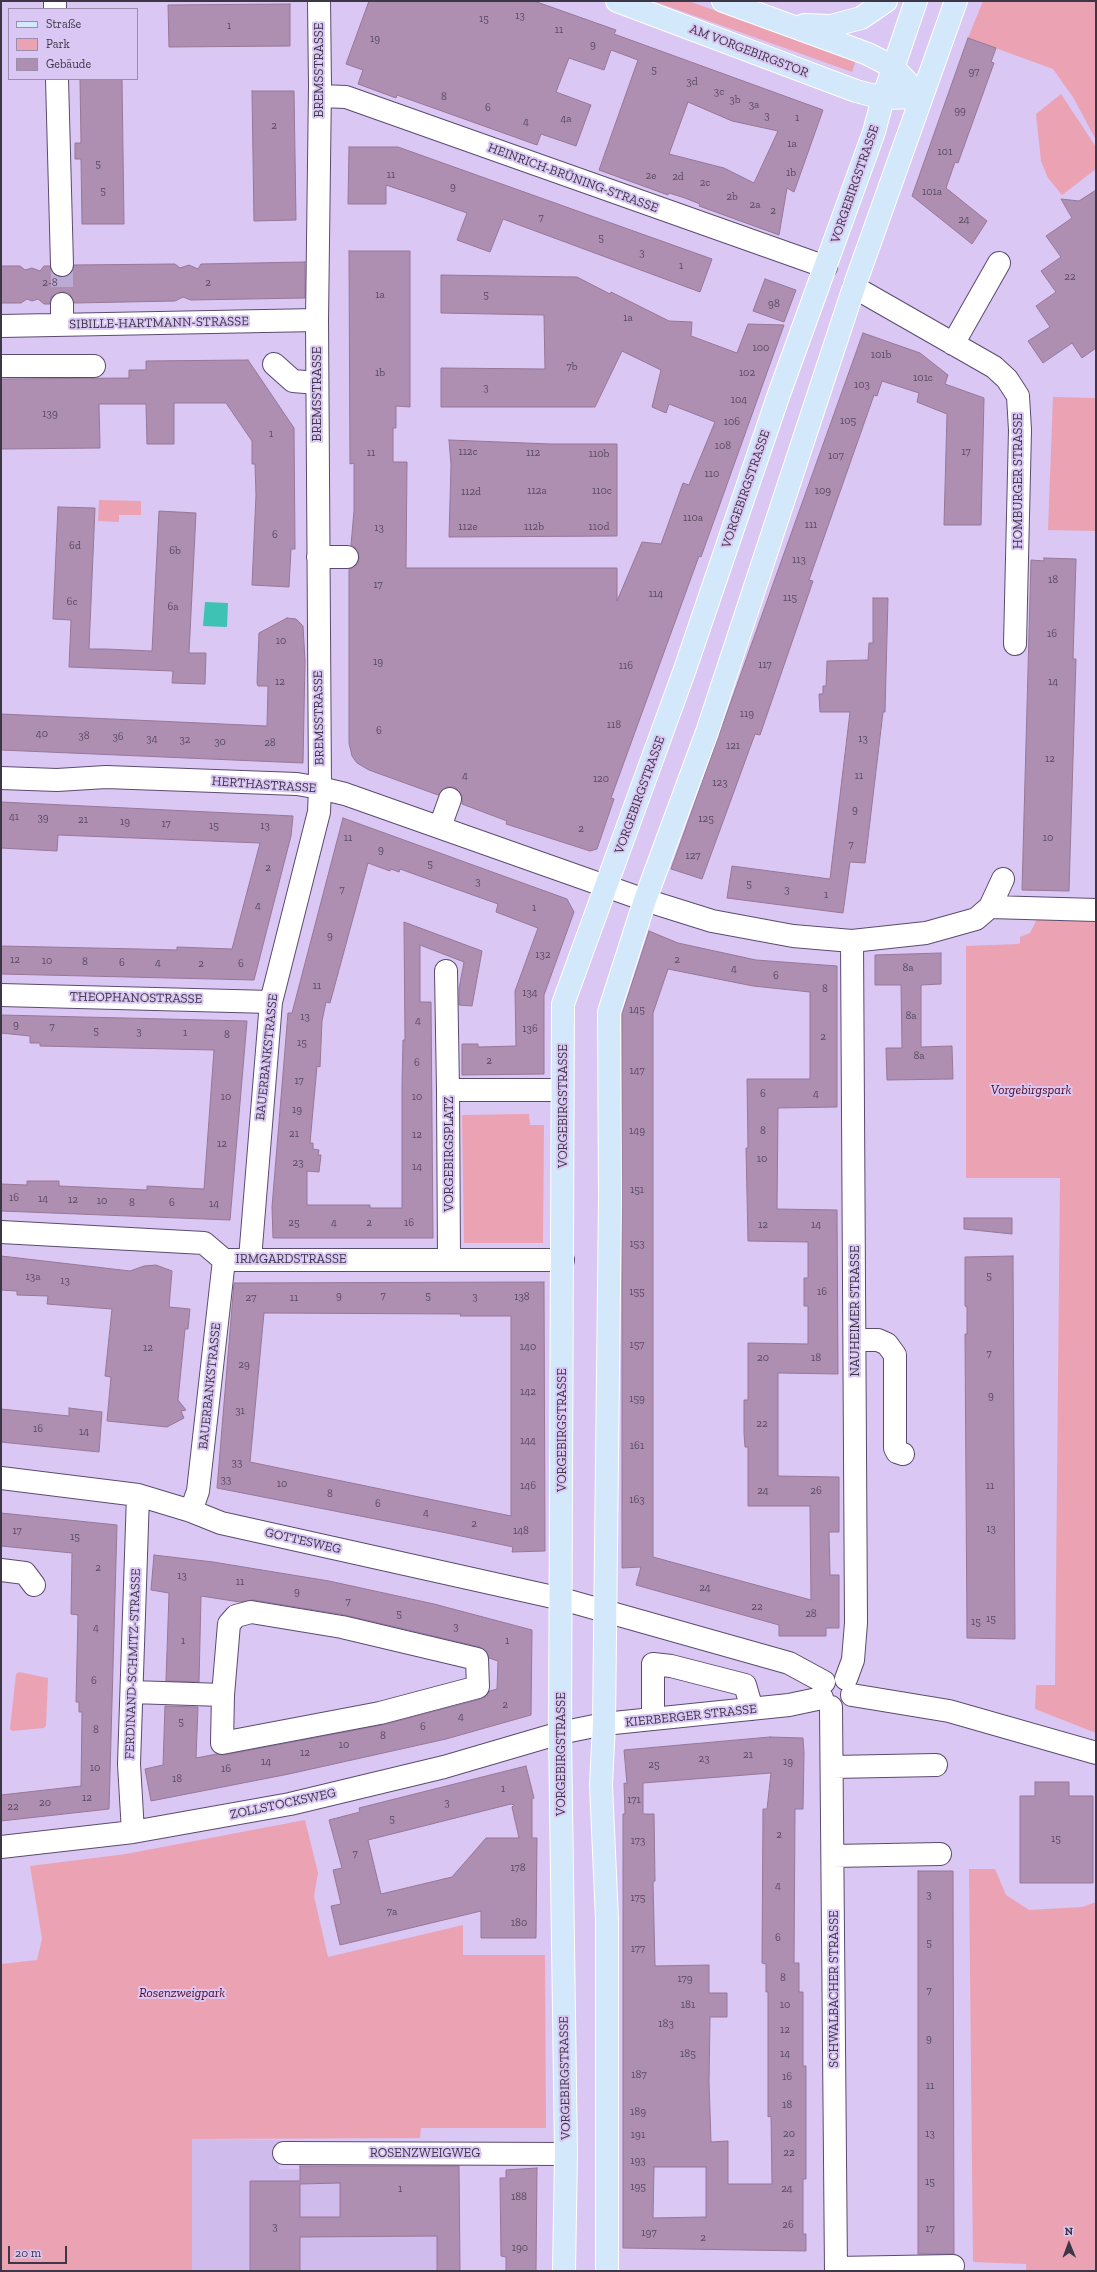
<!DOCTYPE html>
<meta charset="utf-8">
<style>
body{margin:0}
#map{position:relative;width:1097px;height:2272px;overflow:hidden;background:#dac7f3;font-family:"Zilla Slab",serif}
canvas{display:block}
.frame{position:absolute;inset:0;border:2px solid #3d3647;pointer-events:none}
.legend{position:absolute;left:8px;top:8px;width:130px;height:72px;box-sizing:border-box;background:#dac7f3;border:1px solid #9b8dae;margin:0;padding:5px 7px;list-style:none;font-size:12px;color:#3d3647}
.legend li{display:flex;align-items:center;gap:8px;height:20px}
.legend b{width:20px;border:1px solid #9b8dae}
.north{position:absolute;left:1049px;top:2224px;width:40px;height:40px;-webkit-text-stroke:3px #dac7f3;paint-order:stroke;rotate:359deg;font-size:11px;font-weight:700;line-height:16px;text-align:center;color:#3d3647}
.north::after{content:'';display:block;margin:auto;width:14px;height:18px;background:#3d3647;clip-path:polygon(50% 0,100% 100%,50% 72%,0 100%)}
.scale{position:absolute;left:8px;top:2246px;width:59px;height:18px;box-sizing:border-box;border:2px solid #3d3647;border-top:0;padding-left:5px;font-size:12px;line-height:14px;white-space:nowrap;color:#3d3647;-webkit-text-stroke:3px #dac7f3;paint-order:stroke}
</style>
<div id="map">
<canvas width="1097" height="2272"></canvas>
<div class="frame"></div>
<ul class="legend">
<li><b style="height:5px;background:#d3e8fa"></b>Straße</li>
<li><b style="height:11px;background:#eba2b3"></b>Park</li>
<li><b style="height:11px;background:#af8fb1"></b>Gebäude</li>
</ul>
<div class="north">N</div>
<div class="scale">20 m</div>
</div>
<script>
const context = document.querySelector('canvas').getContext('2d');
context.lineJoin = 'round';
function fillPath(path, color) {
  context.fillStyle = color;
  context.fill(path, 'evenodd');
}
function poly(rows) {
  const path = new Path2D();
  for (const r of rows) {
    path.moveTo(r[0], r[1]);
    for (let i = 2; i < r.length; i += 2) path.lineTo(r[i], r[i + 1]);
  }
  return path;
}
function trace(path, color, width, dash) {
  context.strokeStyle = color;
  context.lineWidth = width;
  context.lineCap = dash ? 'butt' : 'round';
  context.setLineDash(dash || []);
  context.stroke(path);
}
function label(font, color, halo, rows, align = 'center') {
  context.font = font + ' "Zilla Slab",serif';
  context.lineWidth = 4;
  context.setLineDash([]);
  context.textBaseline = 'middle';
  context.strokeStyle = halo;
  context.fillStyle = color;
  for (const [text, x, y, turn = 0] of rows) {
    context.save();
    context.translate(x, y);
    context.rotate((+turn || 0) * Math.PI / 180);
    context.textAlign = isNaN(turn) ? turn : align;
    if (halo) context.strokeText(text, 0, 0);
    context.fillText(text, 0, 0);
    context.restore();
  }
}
const built = poly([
 [192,2139,279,2140,279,2169,299,2169,300,2166,443,2220,460,2220,460,2271,192,2271]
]);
const green = poly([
 [653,1,688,1,856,60,852,72],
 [983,1,1096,1,1096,140,1073,97,1053,69,968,38],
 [1061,94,1096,147,1096,169,1062,195,1048,178,1041,161,1036,114],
 [1053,397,1096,398,1096,531,1048,530],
 [99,500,141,501,141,515,119,515,119,522,98,521],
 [1039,915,1096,917,1096,1733,1035,1709,1036,1685,1055,1685,1060,1178,966,1178,966,946,1018,944,1020,943,1020,937,1030,933],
 [529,1114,530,1125,544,1125,543,1243,464,1243,462,1115],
 [19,1672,48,1678,46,1726,44,1728,12,1731,10,1729,16,1674],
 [305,1820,318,1873,314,1896,328,1957,463,1925,463,1955,545,1955,546,2128,421,2128,420,2138,192,2139,192,2271,1,2271,1,1964,37,1960,42,1939,30,1866,126,1854],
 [969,1869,995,1869,1006,1895,1029,1910,1082,1907,1096,1902,1096,2271,1026,2271,1026,2264,973,2262]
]);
const water = poly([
 [205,602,228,603,227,627,203,626]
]);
const building = poly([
 [369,1,534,1,616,30,614,34,823,110,794,192,787,188,779,235,699,206,700,204,685,198,669,193,668,195,599,170,638,60,611,50,604,70,569,58,556,92,591,105,576,146,541,134,537,145,397,95,396,98,358,84,363,70,346,64,369,1],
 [688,102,732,121,778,131,754,183,724,168,669,154,688,102],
 [290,4,290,46,169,47,168,5,290,4],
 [968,38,996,48,991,62,994,63,958,163,955,162,946,188,987,221,972,244,912,196,968,38],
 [80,79,122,79,124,224,82,224,81,159,75,159,75,143,81,143,80,79],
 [252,91,294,91,296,220,254,221,252,91],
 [349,147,398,147,712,259,700,292,503,219,490,252,457,240,467,213,425,198,386,185,386,204,348,204,349,147],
 [1096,190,1096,348,1082,358,1072,343,1043,363,1028,341,1050,327,1036,306,1056,292,1041,271,1061,257,1046,236,1072,218,1061,199,1079,201,1096,190],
 [349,251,410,251,410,407,396,406,396,428,393,428,393,462,407,462,406,568,617,568,617,601,642,542,661,544,683,483,689,485,715,422,669,404,666,413,652,407,661,370,622,351,595,407,441,407,441,368,545,369,544,315,441,313,441,275,577,277,610,294,611,292,669,321,692,322,691,336,737,353,748,324,784,325,701,557,699,556,611,798,614,799,597,849,590,851,506,824,507,821,462,804,462,796,455,787,447,787,442,790,438,795,369,770,357,763,352,756,349,743,349,569,358,564,359,557,358,550,351,545,354,511,354,463,350,464,349,251],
 [305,262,305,298,191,300,183,297,175,301,74,303,69,293,62,292,51,297,50,304,44,304,38,299,32,301,27,299,21,303,1,303,1,266,20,266,25,270,32,268,40,271,44,266,50,266,52,272,62,277,69,275,74,265,175,264,180,268,189,265,198,269,201,264,305,262],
 [765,279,796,290,784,322,753,311,765,279],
 [863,333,920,353,948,375,945,384,984,398,981,525,944,525,947,414,917,402,919,393,882,381,877,396,874,395,809,580,813,581,760,735,755,734,702,879,671,869,863,333],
 [248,360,294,428,295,549,291,549,289,587,252,585,256,495,255,464,252,464,252,441,226,403,174,403,174,444,147,444,146,404,99,404,100,448,1,449,1,379,129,378,129,370,146,370,146,361,248,360],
 [449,440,551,444,617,444,617,536,449,537,451,465,449,440],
 [58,507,95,508,89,649,106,649,152,651,159,511,196,513,189,653,206,653,205,684,172,683,173,671,69,667,71,620,53,619,58,507],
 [1044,558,1076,559,1073,659,1076,659,1069,891,1022,890,1031,560,1044,561,1044,558],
 [873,598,888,598,885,712,883,712,865,863,850,862,843,913,727,898,732,866,830,879,850,712,820,712,819,694,823,694,823,686,826,686,827,661,868,660,869,643,873,643,873,598],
 [287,618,296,619,303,626,305,661,303,763,1,750,1,714,267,726,268,686,258,686,257,683,259,633,287,618],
 [1,802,293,816,291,836,254,980,1,974,1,946,140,949,177,950,177,947,232,949,260,843,58,835,57,851,1,848,1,802],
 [343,818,567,899,574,912,544,995,544,1074,462,1075,462,1044,478,1044,478,1047,516,1046,515,991,538,928,496,912,498,904,400,869,399,872,391,869,390,871,368,863,330,1003,326,1002,322,1021,320,1067,317,1066,310,1143,313,1143,313,1149,319,1150,318,1155,321,1155,319,1172,307,1171,307,1205,370,1205,370,1208,402,1208,402,1085,403,1040,405,1040,404,922,482,951,472,1006,459,1005,459,989,464,962,420,945,420,1002,431,1002,433,1238,273,1238,272,1207,288,1013,292,1013,343,818],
 [649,931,678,943,756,960,837,966,837,1107,778,1108,777,1209,837,1210,838,1374,778,1373,778,1476,839,1477,839,1532,829,1532,830,1575,839,1575,839,1628,826,1628,826,1636,779,1636,779,1625,636,1585,641,1567,622,1568,622,1014,649,931],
 [668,969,753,986,810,992,810,1079,747,1079,748,1148,746,1148,748,1241,808,1242,808,1278,804,1278,804,1306,808,1306,808,1344,748,1343,748,1400,744,1400,744,1433,745,1447,748,1447,748,1506,810,1506,811,1600,653,1557,653,1013,668,969],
 [941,953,941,984,921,985,921,1047,952,1046,953,1079,887,1080,886,1048,902,1048,901,985,875,985,875,955,941,953],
 [1,1015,247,1021,230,1220,1,1211,1,1184,27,1185,27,1181,59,1181,59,1186,147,1190,147,1186,204,1189,214,1050,40,1046,40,1043,30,1043,30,1036,1,1033,1,1015],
 [964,1218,1012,1218,1012,1234,964,1229,964,1218],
 [1,1256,130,1271,144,1266,156,1265,172,1271,169,1307,190,1309,188,1329,185,1329,178,1400,186,1410,181,1411,184,1418,167,1427,107,1421,111,1377,105,1376,112,1309,47,1304,48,1296,17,1295,17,1291,1,1290,1,1256],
 [1013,1256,1015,1639,967,1638,965,1334,967,1334,967,1307,965,1306,965,1257,1013,1256],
 [544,1282,545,1551,512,1552,513,1547,447,1533,217,1488,234,1283,544,1282],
 [264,1313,461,1314,460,1316,511,1316,511,1516,250,1462,264,1313],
 [69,1408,102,1412,99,1452,1,1442,1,1409,69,1416,69,1408],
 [1,1513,117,1525,109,1809,1,1821,1,1795,81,1786,82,1712,79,1712,79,1702,76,1702,78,1615,71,1614,72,1553,1,1546,1,1513],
 [154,1555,213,1562,329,1581,434,1604,532,1630,531,1715,446,1739,289,1774,151,1801,145,1769,163,1765,165,1706,198,1707,196,1758,217,1754,224,1755,382,1725,481,1699,490,1691,497,1689,498,1661,489,1658,486,1651,480,1647,345,1615,253,1600,240,1602,201,1596,199,1682,166,1681,169,1593,151,1590,154,1555],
 [770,1737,803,1738,804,1753,803,1809,795,1809,794,1963,799,1963,799,1992,803,1992,803,2066,806,2066,806,2179,803,2179,803,2234,806,2234,806,2251,623,2248,623,1814,625,1814,624,1783,627,1784,624,1750,770,1737],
 [771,1773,767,1809,763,1809,762,1963,766,1964,766,1992,768,1992,768,2117,771,2116,772,2184,728,2184,728,2141,711,2142,709,2082,710,2017,727,2017,727,1993,709,1993,709,1965,655,1966,653,1882,655,1881,654,1814,643,1814,643,1783,771,1773],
 [654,2167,706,2167,706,2217,653,2218,654,2167],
 [526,1766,534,1798,532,1799,532,1838,537,1838,536,1938,481,1938,481,1911,340,1945,331,1906,341,1904,333,1870,342,1868,329,1820,360,1812,359,1808,526,1766],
 [511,1804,514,1805,512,1807,519,1838,486,1838,452,1877,381,1894,368,1840,511,1804],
 [1035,1782,1069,1782,1069,1796,1093,1796,1093,1883,1020,1883,1020,1796,1035,1796,1035,1782],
 [918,1871,953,1871,954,2254,918,2254,918,1871],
 [300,2166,459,2166,460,2271,437,2271,437,2236,300,2237,300,2271,250,2271,250,2181,300,2181,300,2166],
 [340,2183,340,2217,300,2217,300,2184,340,2183],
 [537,2168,536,2271,506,2271,506,2257,501,2256,500,2178,506,2178,506,2170,537,2168]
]);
const minorTunnel = poly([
 [62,265,62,304]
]);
const minor = poly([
 [55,1,55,9],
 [57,79,62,265],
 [320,96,346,97,826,267],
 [854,287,994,367,1007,379,1018,396,1020,430,1015,644],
 [62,325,62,304],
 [1,326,317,320],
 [953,344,999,263],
 [274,364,293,381,317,383],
 [1,366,94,366],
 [318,557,347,557],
 [1,778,57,780,106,777,297,784,320,788,345,794,645,900,712,921,793,936,852,941,926,933,976,919,990,907,1003,879],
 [440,827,450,799],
 [990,907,1096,910],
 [446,971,448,1090],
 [1,995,271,1002],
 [1,1232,204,1243,224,1260,563,1260],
 [250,1259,271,1002,319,812,320,788,317,320,320,86,319,1],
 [449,1259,448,1090,561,1090],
 [855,1340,878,1340,887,1344,895,1355,895,1448,897,1452,903,1454],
 [1,1478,138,1495,191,1511,221,1523,562,1599,789,1663,824,1682],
 [191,1511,198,1491,224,1260],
 [1,1570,25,1573,34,1585],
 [846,1679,853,1660,856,1623,852,941],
 [132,1692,223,1695,229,1624,236,1616,251,1612,342,1627,477,1659,478,1687,380,1713,222,1743,223,1695],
 [852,1695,949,1711,1096,1753],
 [831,1707,836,2271],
 [653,1719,653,1664,671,1666,745,1685,752,1709],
 [833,1767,936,1765],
 [133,1832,129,1764,138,1495],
 [1,1847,133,1832,290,1804,444,1767,560,1733,604,1724,789,1705,822,1698],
 [833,1856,940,1854],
 [284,2153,566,2154],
 [836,2268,953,2266]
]);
const major = poly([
 [617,1,856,91,883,98,921,97],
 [723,1,868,54,893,67,921,97],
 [804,25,831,26,861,18,886,1],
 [564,2271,566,2154,560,1733,563,1004,684,672,779,394,874,132,883,98,916,1],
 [607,2271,607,1919,601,1785,604,1724,610,1198,609,1012,645,900,707,732,854,287,956,1]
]);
const numberNames = [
 ["13",520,16],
 ["15",484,19],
 ["1",229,26],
 ["11",559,30],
 ["19",375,39],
 ["9",593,45],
 ["5",654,70],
 ["97",974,72],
 ["3d",692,82],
 ["3c",719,92],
 ["8",444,97],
 ["3b",735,100],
 ["3a",754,105],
 ["6",488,108],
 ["99",960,111],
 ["3",767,116],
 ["1",797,118],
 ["4a",566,119],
 ["4",526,122],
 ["2",274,126],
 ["1a",792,144],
 ["101",945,152],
 ["5",98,164],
 ["1b",791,173],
 ["11",391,175],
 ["2e",651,176],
 ["2d",678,177],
 ["2c",705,183],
 ["9",453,187],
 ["5",103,191],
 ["101a",932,192],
 ["2b",732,197],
 ["2a",755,205],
 ["2",773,211],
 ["7",541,218],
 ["24",964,220],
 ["5",601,238],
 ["3",642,253],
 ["1",681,266],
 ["22",1070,277],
 ["2-8",50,283],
 ["2",208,283],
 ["1a",380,295],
 ["5",486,295],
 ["98",774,304],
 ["1a",628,318],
 ["100",761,348],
 ["101b",881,355],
 ["7b",572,367],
 ["1b",380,373],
 ["102",747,373],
 ["101c",923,378],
 ["103",862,385],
 ["3",486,388],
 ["104",739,400],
 ["139",50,414],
 ["105",848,421],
 ["106",732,422],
 ["1",271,434],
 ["108",723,446],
 ["112c",468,452],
 ["17",966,452],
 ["11",371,453],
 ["112",533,453],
 ["110b",599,454],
 ["107",836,456],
 ["110",712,474],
 ["112a",537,491],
 ["110c",602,491],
 ["109",823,491],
 ["112d",471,492],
 ["110a",693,518],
 ["111",811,525],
 ["112e",468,527],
 ["112b",534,527],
 ["110d",599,527],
 ["13",379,528],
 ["6",275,535],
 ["6d",75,546],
 ["6b",175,551],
 ["113",799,560],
 ["18",1053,580],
 ["17",378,585],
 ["114",656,594],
 ["115",790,598],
 ["6c",72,602],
 ["6a",173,607],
 ["16",1052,634],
 ["10",281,641],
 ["19",378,662],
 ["117",765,665],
 ["116",626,666],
 ["12",280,682],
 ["14",1053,682],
 ["119",747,714],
 ["118",614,725],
 ["6",379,731],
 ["40",42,734],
 ["38",84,736],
 ["36",118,737],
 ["34",152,739],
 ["13",863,739],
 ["32",185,740],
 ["30",220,742],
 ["28",270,743],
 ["121",733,746],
 ["12",1050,759],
 ["4",465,776],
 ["11",859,776],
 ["120",601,779],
 ["123",720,783],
 ["9",855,810],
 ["41",14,817],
 ["39",43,818],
 ["125",706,819],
 ["21",83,820],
 ["19",125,822],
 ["17",166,824],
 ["15",214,826],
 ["13",265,826],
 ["2",581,829],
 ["11",348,838],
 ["10",1048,838],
 ["7",851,845],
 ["9",381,850],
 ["127",693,856],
 ["5",430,864],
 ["2",268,868],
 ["3",478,882],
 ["5",749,884],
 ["7",342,890],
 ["3",787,890],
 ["1",826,895],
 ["4",258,906],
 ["1",534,908],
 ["9",330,936],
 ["132",543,955],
 ["12",15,960],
 ["2",677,960],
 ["10",47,961],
 ["8",85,962],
 ["6",122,963],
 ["4",158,963],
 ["2",201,964],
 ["6",241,964],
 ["8a",908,968],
 ["4",734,969],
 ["6",776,976],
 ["11",317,986],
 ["8",825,989],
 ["134",530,993],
 ["145",637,1010],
 ["8a",911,1016],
 ["13",305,1017],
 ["4",418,1021],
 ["9",16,1025],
 ["7",52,1027],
 ["136",530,1029],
 ["5",96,1031],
 ["3",139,1032],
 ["1",185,1033],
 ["8",227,1035],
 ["2",823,1037],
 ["15",302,1043],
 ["8a",919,1056],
 ["2",489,1061],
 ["6",417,1063],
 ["147",637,1071],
 ["17",299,1081],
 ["6",763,1094],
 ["4",816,1094],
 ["10",226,1097],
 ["10",417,1097],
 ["19",297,1110],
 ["149",637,1131],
 ["8",763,1131],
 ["21",294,1134],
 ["12",417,1135],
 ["12",222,1144],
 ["10",762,1159],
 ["23",298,1163],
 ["14",417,1167],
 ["151",637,1190],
 ["16",14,1198],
 ["14",43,1199],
 ["12",73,1200],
 ["10",102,1201],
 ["8",132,1203],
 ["6",172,1203],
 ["14",214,1204],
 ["25",294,1223],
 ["4",334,1223],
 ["2",369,1223],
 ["16",409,1223],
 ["12",763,1225],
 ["14",816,1225],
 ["153",637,1244],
 ["5",989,1276],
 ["13a",33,1277],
 ["13",65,1281],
 ["155",637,1292],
 ["16",822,1292],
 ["9",339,1296],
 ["7",383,1296],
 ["5",428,1296],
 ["3",475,1297],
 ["138",522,1297],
 ["27",251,1298],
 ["11",294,1298],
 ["157",637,1345],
 ["140",528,1347],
 ["12",148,1348],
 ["7",989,1354],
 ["20",763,1358],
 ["18",816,1358],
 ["29",244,1365],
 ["142",528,1392],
 ["9",991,1396],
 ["159",637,1399],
 ["31",240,1411],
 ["22",762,1424],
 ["16",38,1429],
 ["14",84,1432],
 ["144",528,1441],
 ["161",637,1446],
 ["33",237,1463],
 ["33",226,1480],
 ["10",282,1484],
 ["146",528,1486],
 ["11",990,1486],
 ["24",763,1491],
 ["26",816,1491],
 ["8",330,1494],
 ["163",637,1500],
 ["6",378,1504],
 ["4",426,1513],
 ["2",474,1524],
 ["13",991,1529],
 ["17",17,1531],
 ["148",521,1531],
 ["15",75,1537],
 ["2",98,1568],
 ["13",182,1576],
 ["11",240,1582],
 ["24",705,1588],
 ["9",297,1592],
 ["7",348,1602],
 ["22",757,1607],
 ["5",399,1614],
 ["28",811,1614],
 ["15",991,1619],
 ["15",976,1622],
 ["3",456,1627],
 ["4",96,1628],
 ["1",183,1641],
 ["1",507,1641],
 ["6",94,1681],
 ["2",505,1705],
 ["4",461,1717],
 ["5",181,1722],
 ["6",423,1727],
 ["8",96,1730],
 ["8",383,1736],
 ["10",344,1745],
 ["12",305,1753],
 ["21",748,1755],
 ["23",704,1759],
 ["14",266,1762],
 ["19",788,1762],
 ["25",654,1765],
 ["10",95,1768],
 ["16",226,1769],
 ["18",177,1779],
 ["1",503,1789],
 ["12",87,1798],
 ["171",634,1800],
 ["20",45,1803],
 ["3",447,1803],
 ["22",13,1807],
 ["5",392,1819],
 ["2",779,1835],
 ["15",1056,1839],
 ["173",638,1841],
 ["7",355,1854],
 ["178",518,1868],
 ["4",778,1886],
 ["3",929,1895],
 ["175",638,1898],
 ["7a",392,1912],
 ["180",519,1923],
 ["6",778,1938],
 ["5",929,1943],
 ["177",638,1949],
 ["8",783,1978],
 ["179",685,1979],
 ["7",929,1991],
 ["181",688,2005],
 ["10",785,2005],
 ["183",666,2024],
 ["12",785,2030],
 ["9",929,2039],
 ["185",688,2054],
 ["14",785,2054],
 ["187",639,2075],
 ["16",787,2077],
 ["11",930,2086],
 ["18",787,2105],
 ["189",638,2112],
 ["20",789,2134],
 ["13",930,2134],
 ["191",638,2135],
 ["22",789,2153],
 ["193",638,2161],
 ["15",930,2182],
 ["195",638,2187],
 ["1",400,2189],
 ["24",787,2189],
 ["188",519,2197],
 ["26",788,2225],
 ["3",275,2227],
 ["17",930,2229],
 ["197",649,2233],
 ["2",703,2238],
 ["190",520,2248]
];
const streetNames = [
 ["AM VORGEBIRGSTOR",749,51,21],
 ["BREMSSTRASSE",319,70,-90],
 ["HEINRICH-BRÜNING-STRASSE",573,178,20],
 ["VORGEBIRGSTRASSE",855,184,-71],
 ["SIBILLE-HARTMANN-STRASSE",159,323,-1],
 ["BREMSSTRASSE",317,394,-90],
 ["HOMBURGER STRASSE",1018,481,-90],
 ["VORGEBIRGSTRASSE",746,489,-71],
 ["BREMSSTRASSE",319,718,-91],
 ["HERTHASTRASSE",264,785,4],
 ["VORGEBIRGSTRASSE",640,795,-70],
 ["THEOPHANOSTRASSE",136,998,1],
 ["BAUERBANKSTRASSE",267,1057,-84],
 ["VORGEBIRGSTRASSE",563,1106,-90],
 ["VORGEBIRGSPLATZ",449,1154,-90],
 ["IRMGARDSTRASSE",291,1259],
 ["NAUHEIMER STRASSE",855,1311,-90],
 ["BAUERBANKSTRASSE",210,1386,-84],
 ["VORGEBIRGSTRASSE",562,1430,-90],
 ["GOTTESWEG",303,1541,13],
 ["FERDINAND-SCHMITZ-STRASSE",133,1664,-88],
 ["KIERBERGER STRASSE",691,1716,-6],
 ["VORGEBIRGSTRASSE",561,1754,-90],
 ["ZOLLSTOCKSWEG",283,1804,-12],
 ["SCHWALBACHER STRASSE",834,1989,-90],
 ["VORGEBIRGSTRASSE",565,2078,-91],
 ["ROSENZWEIGWEG",425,2153]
];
const parkNames = [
 ["Vorgebirgspark",1031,1090],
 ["Rosenzweigpark",182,1993]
];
fillPath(built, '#d0bbed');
fillPath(green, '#eba2b3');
fillPath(water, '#3dc2b4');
fillPath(building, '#af8fb1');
trace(building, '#977799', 1);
trace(minorTunnel, '#bbaad1', 22, [22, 11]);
trace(minor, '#5b4b70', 24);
trace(major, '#fff', 24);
trace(minor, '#fff', 22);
trace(major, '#d3e8fa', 22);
label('11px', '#5a4c62', null, numberNames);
label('13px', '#3d3647', '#dac7f3', streetNames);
label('italic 13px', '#510924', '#dac7f3', parkNames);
</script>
